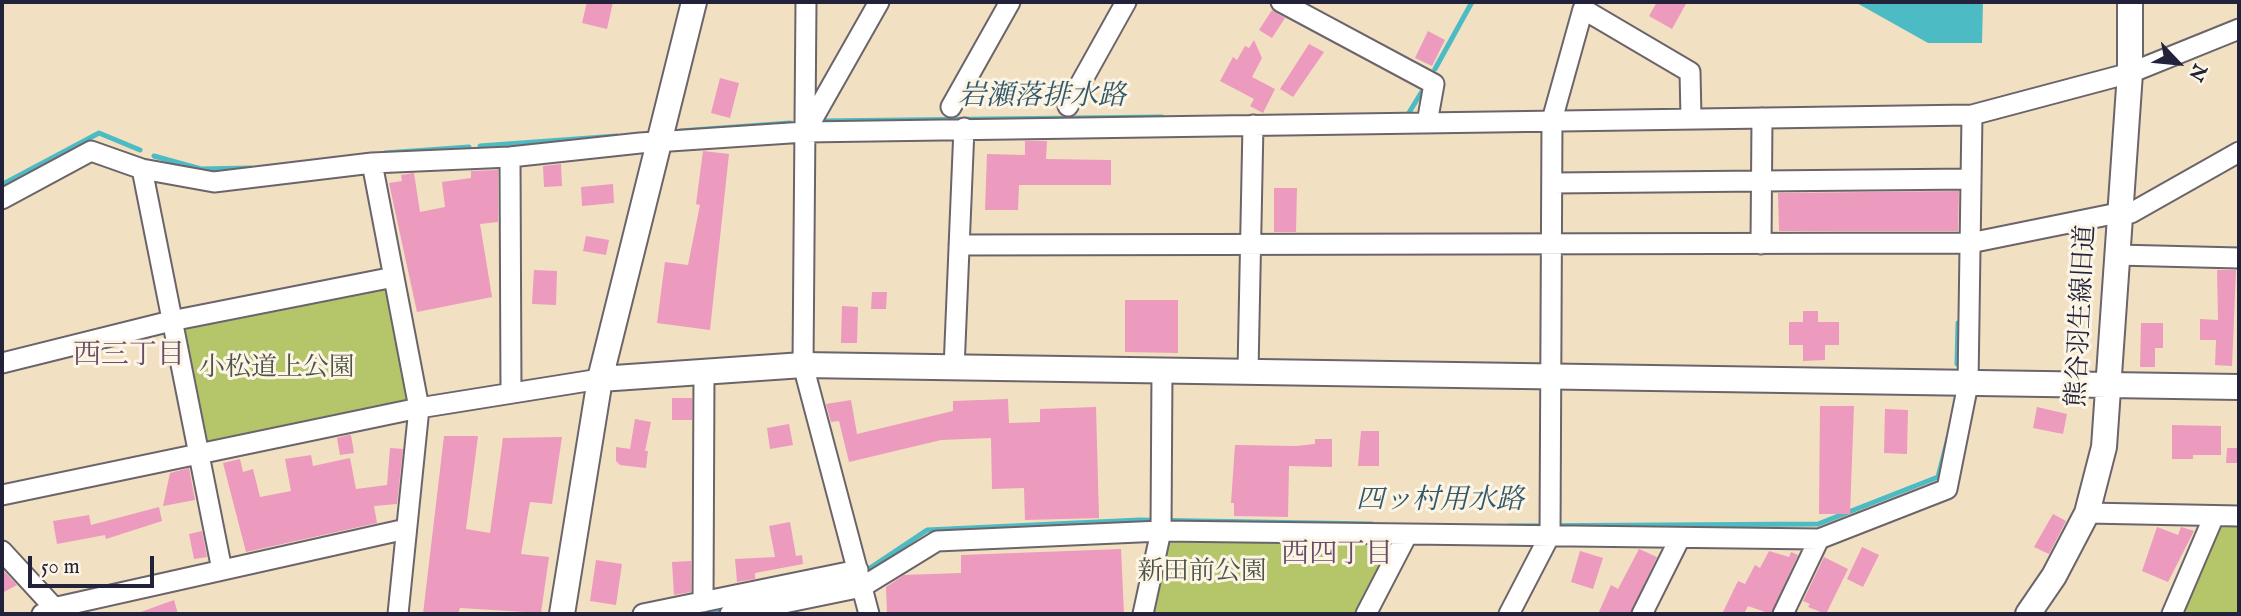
<!DOCTYPE html>
<meta charset="utf-8">
<style>
body{margin:0}
#map{position:relative;width:2241px;height:616px;overflow:hidden;background:#f2e0c2;font-family:"IM FELL English",serif}
canvas{display:block}
.frame{position:absolute;inset:0;border:4px solid #22223b;pointer-events:none}
.north{position:absolute;left:2143px;top:28px;width:70px;height:70px;-webkit-text-stroke:5px #fcf5e5;paint-order:stroke;rotate:116deg;font-size:19px;font-weight:700;line-height:28px;text-align:center;color:#22223b}
.north::after{content:'';display:block;margin:auto;width:24px;height:32px;background:#22223b;clip-path:polygon(50% 0,100% 100%,50% 72%,0 100%)}
.scale{position:absolute;left:28px;top:556px;width:126px;height:32px;box-sizing:border-box;border:4px solid #22223b;border-top:0;padding-left:9px;font-size:21px;line-height:24px;white-space:nowrap;color:#22223b;-webkit-text-stroke:5px #fcf5e5;paint-order:stroke}
</style>
<div id="map">
<canvas width="2241" height="616"></canvas>
<div class="frame"></div>
<div class="north">N</div>
<div class="scale">50 m</div>
</div>
<script>
const context = document.querySelector('canvas').getContext('2d');
context.lineJoin = 'round';
function fillPath(path, color) {
  context.fillStyle = color;
  context.fill(path, 'evenodd');
}
function poly(rows) {
  const path = new Path2D();
  for (const r of rows) {
    path.moveTo(r[0], r[1]);
    for (let i = 2; i < r.length; i += 2) path.lineTo(r[i], r[i + 1]);
  }
  return path;
}
function trace(path, color, width, dash) {
  context.strokeStyle = color;
  context.lineWidth = width;
  context.lineCap = dash ? 'butt' : 'round';
  context.setLineDash(dash || []);
  context.stroke(path);
}
function label(font, color, halo, rows, align = 'center') {
  context.font = font + ' "IM FELL English","Noto Serif JP",serif';
  context.lineWidth = 6;
  context.setLineDash([]);
  context.textBaseline = 'middle';
  context.strokeStyle = halo;
  context.fillStyle = color;
  for (const [text, x, y, turn = 0] of rows) {
    context.save();
    context.translate(x, y);
    context.rotate((+turn || 0) * Math.PI / 180);
    context.textAlign = isNaN(turn) ? turn : align;
    if (halo) context.strokeText(text, 0, 0);
    context.fillText(text, 0, 0);
    context.restore();
  }
}
const green = poly([
 [388,286,409,401,205,446,181,329],
 [2216,522,2239,523,2239,614,2178,614],
 [1161,531,1407,535,1366,614,1143,614]
]);
const water = poly([
 [1855,2,1983,2,1982,43,1928,43]
]);
const stream = poly([
 [1435,69,1472,2],
 [1407,116,1421,93],
 [820,121,1162,117],
 [680,131,790,123],
 [480,146,617,136],
 [385,153,469,147],
 [154,156,201,169,251,168],
 [5,183,99,133,140,150],
 [1957,364,1958,323],
 [1508,526,1818,524,1938,477,1948,438],
 [870,568,927,530,1140,520,1372,524],
 [696,614,726,608]
]);
const building = poly([
 [587,2,613,2,607,29,582,23],
 [1657,2,1687,2,1672,29,1649,16],
 [1272,10,1285,18,1272,38,1259,30],
 [1428,31,1445,40,1432,66,1415,58],
 [1254,40,1262,58,1252,77,1275,89,1263,113,1250,106,1254,99,1220,81,1233,57,1237,60,1245,46,1249,48],
 [1309,44,1324,52,1293,97,1280,89],
 [720,78,739,83,730,118,711,113],
 [1025,141,1047,141,1046,159,1111,160,1111,185,1019,185,1018,210,985,210,987,154,1025,155],
 [703,151,729,154,710,330,657,323,665,262,688,265,700,205,696,204],
 [561,164,562,186,544,187,543,166],
 [498,170,498,222,480,224,492,297,417,312,389,183,402,181,401,175,414,173,420,212,445,207,442,182,471,178,471,171],
 [613,184,614,203,582,206,581,187],
 [1274,188,1297,188,1296,232,1274,232],
 [1959,191,1958,231,1779,231,1778,193],
 [586,236,609,240,606,255,583,251],
 [534,270,557,271,556,305,532,304],
 [2217,270,2236,270,2232,366,2215,365,2216,340,2200,340,2200,319,2218,320],
 [872,292,887,292,886,309,871,309],
 [1125,300,1178,300,1178,353,1125,352],
 [842,306,858,307,857,343,841,343],
 [1803,311,1818,311,1818,322,1839,322,1839,345,1825,345,1825,360,1803,361,1803,345,1789,345,1789,322,1803,322],
 [2141,323,2163,323,2163,348,2155,348,2155,367,2140,367],
 [672,398,692,398,692,420,672,420],
 [1008,399,1009,423,1040,422,1040,409,1096,407,1099,518,1025,520,1024,488,992,489,991,438,941,440,849,462,839,421,831,422,826,404,851,400,857,434,953,411,953,401],
 [1820,406,1854,406,1850,514,1819,514],
 [2037,407,2067,414,2063,434,2033,428],
 [1885,409,1908,410,1907,454,1884,453],
 [635,419,651,422,645,451,648,451,646,468,620,465,616,461,616,447,630,449],
 [789,424,793,445,770,449,767,428],
 [2172,425,2221,426,2221,455,2193,455,2193,459,2172,459],
 [1361,431,1379,431,1379,466,1358,466],
 [348,435,351,435,354,453,340,455,337,438],
 [444,436,478,436,466,529,490,533,503,438,562,437,552,504,530,502,521,554,549,557,541,613,460,608,458,614,423,614],
 [1315,439,1332,439,1332,467,1289,466,1288,517,1234,516,1234,503,1231,503,1235,445,1296,446,1315,444],
 [390,448,403,449,397,504,374,506,377,523,246,552,223,463,240,459,243,472,253,469,260,497,291,491,285,459,311,455,313,466,350,458,356,489,387,485],
 [2227,448,2239,448,2239,463,2226,463],
 [189,468,195,500,163,506,170,473],
 [159,507,162,521,106,539,105,535,57,544,53,521,89,515,91,525],
 [2053,514,2066,521,2049,554,2034,547],
 [790,522,796,556,802,555,803,564,755,573,755,579,737,582,735,559,775,557,769,526],
 [2157,527,2178,535,2181,527,2194,531,2168,582,2142,571],
 [202,531,207,557,194,559,189,534],
 [1862,547,1879,555,1863,587,1847,579],
 [1121,549,1124,614,887,614,886,587,904,575,961,573,961,555],
 [1639,549,1657,557,1630,614,1598,614,1611,585,1618,589],
 [1580,551,1603,558,1593,589,1571,582],
 [1769,551,1789,557,1791,552,1798,555,1771,614,1748,606,1744,614,1722,614,1738,581,1745,584,1755,565,1760,568],
 [1824,557,1848,569,1826,614,1808,607,1810,604,1803,601],
 [596,560,622,564,616,605,590,601],
 [691,561,691,592,674,595,672,562],
 [2,569,17,585,2,593],
 [174,600,178,614,139,614,138,613]
]);
const minor = poly([
 [806,2,803,365,869,614],
 [1281,2,1434,84,1427,123],
 [1068,106,1126,2],
 [951,107,1010,2],
 [807,129,879,2],
 [510,157,511,393],
 [372,163,419,408,398,614],
 [142,169,222,570],
 [1553,183,1971,179],
 [2,199,91,151,142,169,214,182,372,163,510,157,640,143,805,132,1972,115,2130,73,2239,29],
 [1761,244,1762,118],
 [959,245,1970,243,2118,213,2131,213,2239,152],
 [2116,255,2239,258],
 [2,363,171,321,394,277],
 [954,369,964,128],
 [1248,371,1253,125],
 [2,495,419,408,600,379],
 [2087,513,2239,516],
 [2,551,60,614],
 [703,602,704,372],
 [42,614,53,608,406,529],
 [643,614,858,570],
 [730,614,862,587,937,541,1161,531,1819,539,1947,489,1968,384,1972,115],
 [1143,614,1161,531,1162,370],
 [1366,614,1407,535],
 [1509,614,1550,535,1552,120,1583,9,1690,72,1691,118],
 [1642,614,1679,540],
 [1783,614,1819,539],
 [2172,614,2214,516]
]);
const tertiary = poly([
 [600,379,803,365,2239,387],
 [562,614,600,379,694,2],
 [2028,614,2054,576,2087,513,2104,447,2130,73,2130,2]
]);
const streetNames = [
 ["熊谷羽生線旧道",2083,316,-87]
];
const parkNames = [
 ["小松道上公園",277,370],
 ["新田前公園",1202,574]
];
const waterNames = [
 ["岩瀬落排水路",1042,98],
 ["四ッ村用水路",1440,502]
];
const neighbourhoodNames = [
 ["西三丁目",129,357],
 ["西四丁目",1337,556]
];
fillPath(green, '#b4c669');
fillPath(water, '#4cbbc3');
trace(stream, '#4cbbc3', 5);
fillPath(building, '#ec9abd');
trace(minor, '#6b646a', 23);
trace(tertiary, '#6b646a', 28);
trace(minor, '#fff', 19);
trace(tertiary, '#fff', 24);
label('26px', '#22223b', '#fcf5e5', streetNames);
label('26px', '#4e5349', '#fcf5e5', parkNames);
label('italic 28px', '#31586b', '#fcf5e5', waterNames);
label('28px', '#694c68', '#fcf5e5', neighbourhoodNames);
</script>
